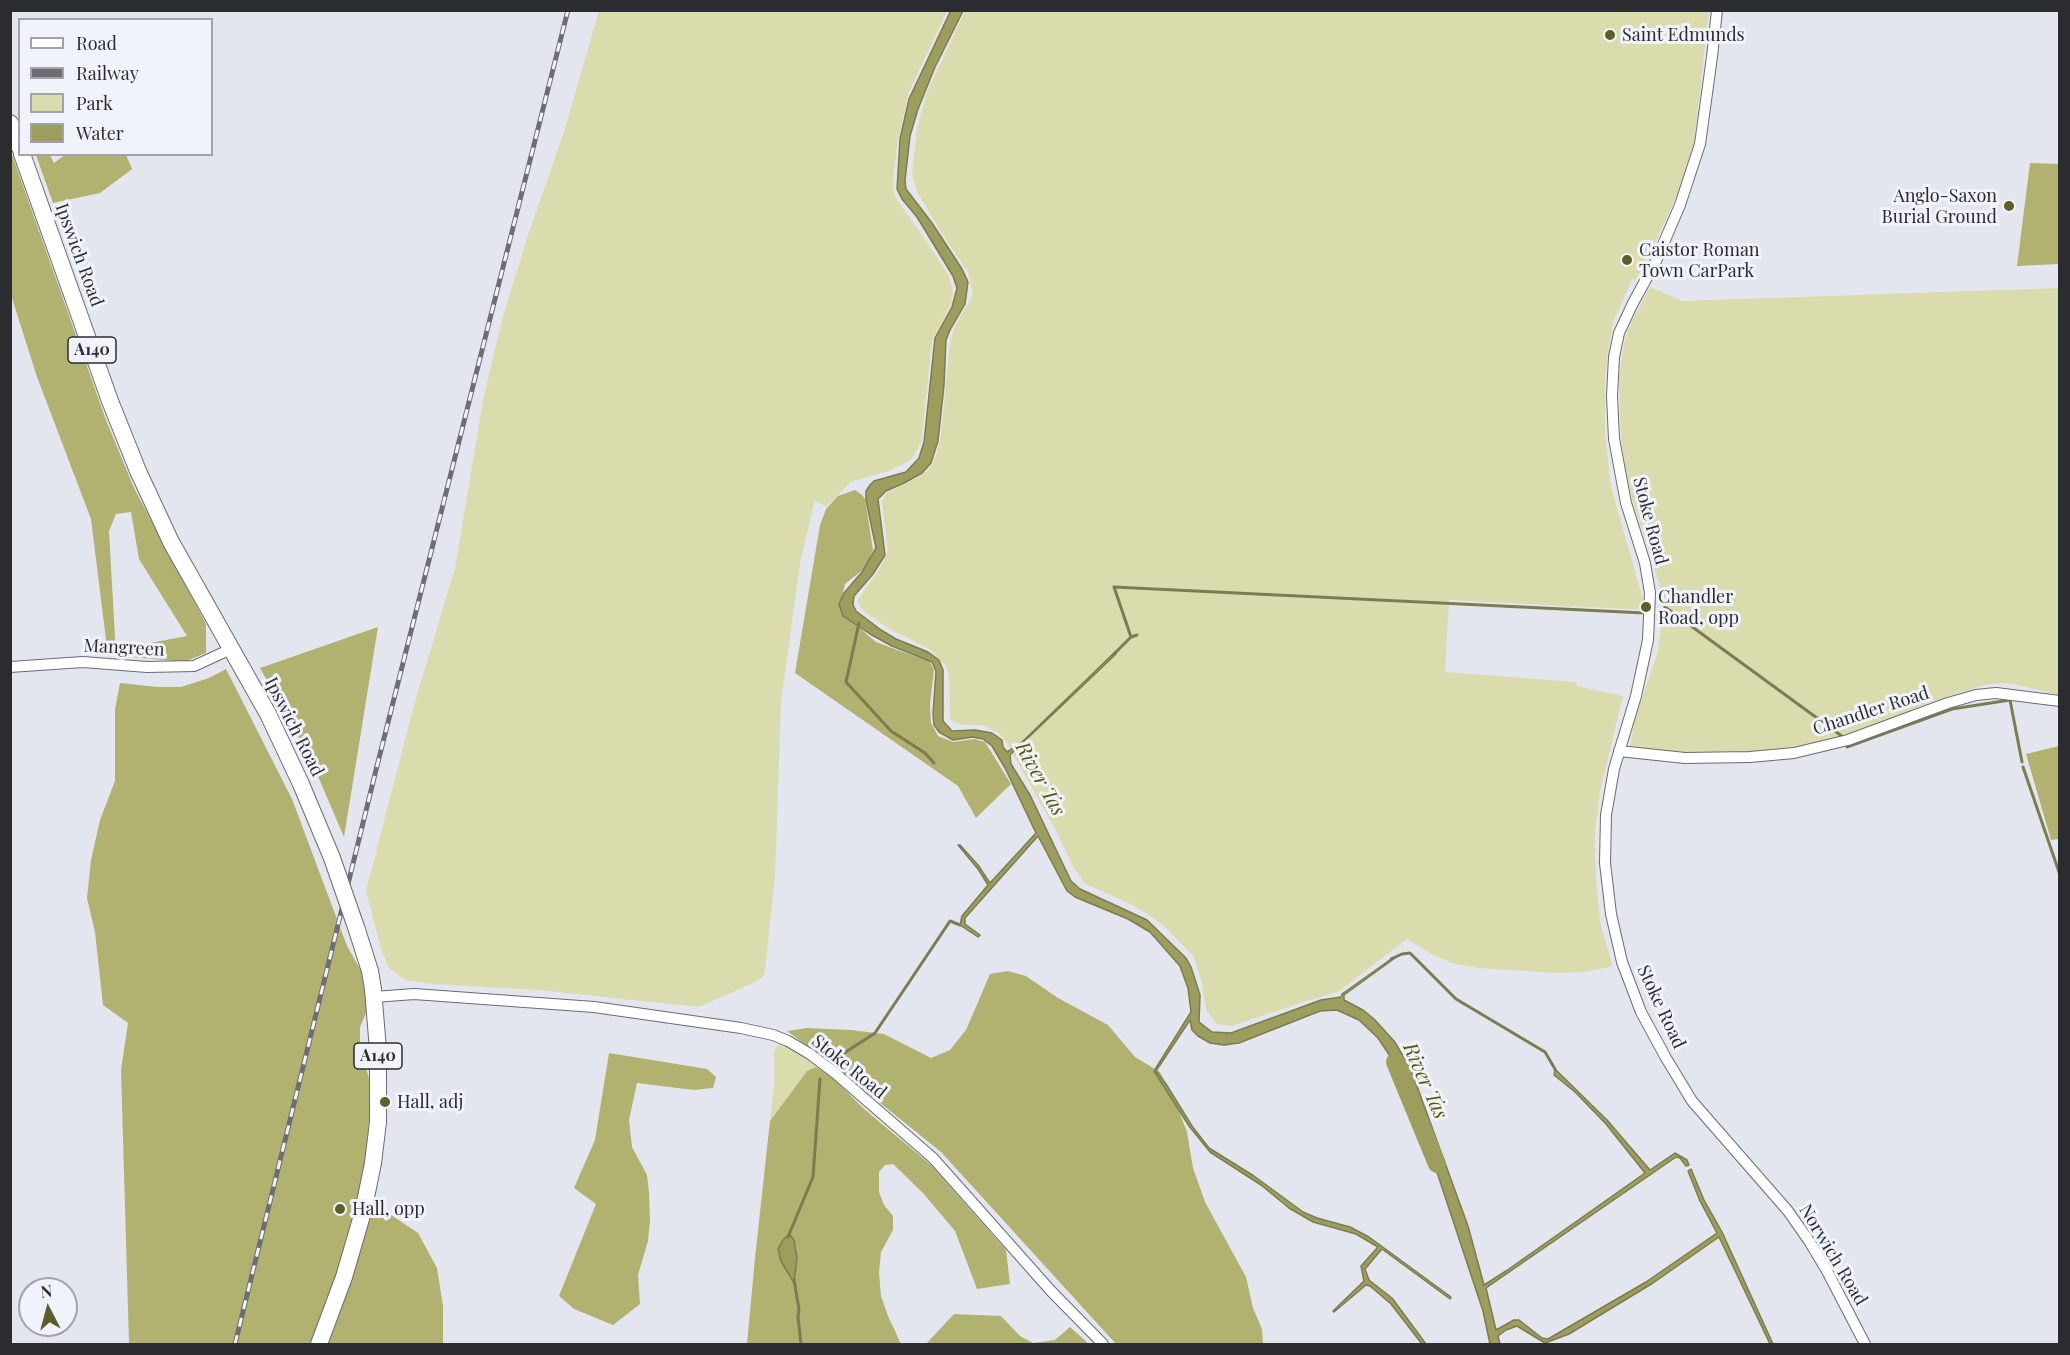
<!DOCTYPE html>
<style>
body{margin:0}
#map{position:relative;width:2070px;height:1355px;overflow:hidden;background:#e4e6ef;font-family:"Playfair Display",serif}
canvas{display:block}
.frame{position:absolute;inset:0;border:12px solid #2b2c2f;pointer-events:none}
.legend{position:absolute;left:18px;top:18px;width:195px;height:138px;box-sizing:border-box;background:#f1f3fc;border:2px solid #a2a3aa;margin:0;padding:8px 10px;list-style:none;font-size:18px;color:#2b2c2f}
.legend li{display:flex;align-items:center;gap:12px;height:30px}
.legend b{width:30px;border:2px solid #a2a3aa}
.north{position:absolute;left:18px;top:1277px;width:60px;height:60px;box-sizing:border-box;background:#f1f3fc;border:2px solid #a2a3aa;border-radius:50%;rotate:354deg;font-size:16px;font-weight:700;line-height:24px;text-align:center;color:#2b2c2f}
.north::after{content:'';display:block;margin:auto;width:21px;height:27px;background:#5e5e2b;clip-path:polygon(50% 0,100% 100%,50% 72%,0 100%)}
</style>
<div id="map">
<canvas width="2070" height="1355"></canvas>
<div class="frame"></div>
<ul class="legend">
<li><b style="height:8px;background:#fff"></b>Road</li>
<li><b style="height:8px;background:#6d6e74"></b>Railway</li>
<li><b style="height:16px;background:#dadcad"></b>Park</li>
<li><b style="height:16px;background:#9d9e5d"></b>Water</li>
</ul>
<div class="north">N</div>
</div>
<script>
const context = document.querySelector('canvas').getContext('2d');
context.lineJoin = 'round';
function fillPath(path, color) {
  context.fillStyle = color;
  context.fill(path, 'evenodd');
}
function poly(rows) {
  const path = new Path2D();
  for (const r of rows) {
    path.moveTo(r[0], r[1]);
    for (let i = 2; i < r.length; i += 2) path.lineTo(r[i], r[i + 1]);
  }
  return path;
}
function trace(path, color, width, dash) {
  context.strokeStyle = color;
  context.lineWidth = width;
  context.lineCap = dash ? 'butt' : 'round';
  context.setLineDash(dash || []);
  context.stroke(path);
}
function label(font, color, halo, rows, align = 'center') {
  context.font = font + ' "Playfair Display",serif';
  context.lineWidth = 6;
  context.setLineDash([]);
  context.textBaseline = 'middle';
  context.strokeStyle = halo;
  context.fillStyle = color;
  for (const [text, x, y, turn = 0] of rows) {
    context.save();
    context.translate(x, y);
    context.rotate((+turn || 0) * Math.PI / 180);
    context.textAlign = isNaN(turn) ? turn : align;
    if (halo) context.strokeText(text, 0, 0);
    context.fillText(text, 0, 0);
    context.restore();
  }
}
const green = poly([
 [599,11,947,11,909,92,898,140,894,169,893,189,896,199,918,229,947,273,951,282,953,292,951,304,932,341,921,443,911,460,891,470,851,482,826,507,815,500,800,563,781,702,775,877,765,971,763,977,751,984,699,1007,539,990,432,984,405,980,389,968,382,952,366,891,414,705,455,568,483,400,503,316,528,235,563,135],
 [965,11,1709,11,1694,144,1676,197,1646,263,1635,280,1632,279,1630,284,1613,323,1607,356,1605,387,1605,432,1611,487,1646,610,1449,600,1445,672,1576,682,1577,686,1623,696,1600,792,1595,832,1595,856,1598,903,1601,926,1612,963,1611,967,1583,972,1555,973,1479,968,1455,964,1435,956,1407,939,1338,992,1300,1003,1232,1026,1217,1024,1206,1010,1202,983,1194,957,1164,926,1149,915,1130,904,1084,883,1074,868,1056,831,1008,745,1000,734,983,725,963,725,950,720,949,676,946,666,931,650,888,628,863,611,857,601,879,570,888,552,882,503,885,494,916,478,928,470,935,459,941,436,950,342,955,326,973,294,968,272,944,237,917,192,912,175,917,128,927,92],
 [1650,287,1682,301,2059,288,2059,695,2018,685,2002,683,1984,685,1930,702,1843,739,1795,748,1726,753,1677,753,1630,748,1634,722,1658,651,1663,609,1659,583,1633,502,1625,469,1621,441,1619,378,1625,339,1632,321],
 [784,1044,813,1062,816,1067,807,1071,770,1121,774,1086,774,1051,778,1045]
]);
const forest = poly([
 [10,149,106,420,134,488,206,624,206,653,184,662,132,657,134,646,187,636,139,559,131,512,116,514,109,531,116,655,108,656,91,519,37,377,11,295],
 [36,155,50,155,54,163,65,155,126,155,132,169,100,193,53,203],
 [2030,163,2059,164,2059,264,2017,266],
 [855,490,862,495,865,499,873,550,865,568,845,584,842,597,841,612,876,642,930,662,934,670,930,704,931,723,938,736,953,742,975,739,985,742,1011,784,976,818,958,786,795,673,820,525,826,509,838,496],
 [378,627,344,837,311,760,260,668],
 [226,669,292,799,347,946,362,972,369,1006,360,1027,360,1049,372,1088,365,1164,355,1212,341,1263,312,1344,129,1344,121,1070,128,1023,103,1005,95,932,87,898,91,860,100,820,115,781,115,709,120,683,157,687,181,687,209,678],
 [2059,746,2059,839,2051,840,2026,754],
 [1008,971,1026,976,1058,998,1108,1025,1135,1057,1160,1072,1176,1104,1187,1132,1193,1168,1205,1202,1246,1277,1253,1308,1262,1329,1263,1344,1116,1344,941,1152,838,1069,787,1031,807,1028,851,1030,884,1034,931,1058,950,1050,966,1030,990,974],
 [609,1053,707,1069,716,1077,713,1088,694,1090,637,1083,629,1120,632,1147,647,1175,649,1192,650,1220,648,1241,638,1275,640,1304,613,1325,574,1309,559,1296,596,1204,574,1188,595,1140],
 [816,1067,832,1077,864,1109,931,1165,1006,1250,1010,1284,977,1289,955,1231,923,1193,893,1164,885,1165,879,1172,879,1192,884,1205,893,1216,893,1230,881,1252,879,1273,881,1296,888,1316,901,1344,747,1344,755,1258,770,1121,807,1071],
 [385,1211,418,1233,437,1268,443,1306,443,1344,325,1344,369,1214],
 [954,1314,1001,1316,1020,1336,1033,1343,1055,1340,1070,1327,1089,1344,926,1344]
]);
const water = poly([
 [951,10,963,11,935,67,918,109,910,136,905,180,906,189,932,223,962,269,968,282,965,304,950,330,946,340,944,385,938,441,931,463,922,473,904,483,886,491,878,499,885,555,873,574,854,596,853,605,856,611,881,630,896,639,928,652,939,660,943,670,943,721,952,731,975,730,992,733,1002,740,1003,747,1007,752,1021,743,1115,652,1116,654,1010,755,1011,764,1030,795,1071,881,1080,889,1147,920,1186,958,1191,967,1200,995,1199,1022,1212,1032,1231,1033,1321,1000,1341,997,1342,994,1394,957,1395,958,1344,995,1344,1000,1363,1010,1374,1019,1394,1041,1410,1067,1468,1226,1484,1285,1506,1271,1645,1173,1606,1124,1575,1092,1554,1075,1555,1069,1607,1120,1650,1170,1675,1153,1687,1160,1689,1165,1686,1166,1680,1158,1676,1157,1486,1288,1496,1330,1514,1320,1519,1320,1542,1338,1548,1339,1646,1282,1717,1233,1700,1201,1688,1171,1691,1169,1704,1200,1722,1232,1773,1344,1770,1344,1719,1237,1653,1283,1569,1334,1545,1343,1517,1326,1506,1330,1498,1336,1500,1344,1490,1344,1483,1311,1421,1124,1394,1062,1378,1038,1359,1020,1337,1010,1320,1011,1239,1043,1224,1045,1210,1043,1198,1036,1192,1030,1190,1020,1156,1071,1166,1084,1192,1126,1209,1148,1254,1176,1303,1212,1317,1218,1350,1227,1369,1237,1451,1297,1450,1299,1382,1249,1365,1269,1369,1280,1392,1298,1426,1344,1422,1344,1391,1304,1370,1286,1366,1285,1334,1312,1333,1311,1364,1281,1361,1266,1378,1247,1356,1234,1313,1222,1289,1208,1261,1185,1210,1152,1189,1126,1154,1071,1191,1012,1188,988,1180,966,1150,932,1128,919,1075,897,1067,891,1038,836,965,918,965,924,980,935,978,937,960,925,962,916,988,885,978,869,958,845,960,845,978,865,990,883,1036,833,1005,768,992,746,983,739,973,737,953,740,939,732,934,725,933,714,936,671,932,662,892,646,870,634,843,616,839,604,844,593,862,572,876,548,866,500,866,491,870,485,874,481,906,472,919,458,924,442,935,338,952,307,957,288,953,276,917,217,902,199,897,189,900,139,909,99,951,10],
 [789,1234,794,1240,797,1258,794,1283,781,1261,778,1249,783,1240,789,1234]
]);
const stream = poly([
 [1665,607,1843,737],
 [859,623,846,682,891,731,925,753,934,763],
 [1131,637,1114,587,1644,613],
 [1113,655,1131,637,1137,635],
 [1847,747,1952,709,2010,700,2022,762],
 [2023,767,2060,875],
 [1391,959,1402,954,1410,953,1456,999,1545,1052,1555,1069],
 [835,1059,875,1033,950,921,960,925],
 [788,1237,813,1177,820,1079],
 [794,1280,799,1309,798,1317,801,1344]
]);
const river = poly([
 [1395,1062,1437,1164]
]);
const minor = poly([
 [1717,10,1712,57,1700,144,1680,205,1656,261,1633,303,1619,333,1614,357,1612,396,1614,439,1626,503,1645,563,1650,593,1648,640,1636,696,1614,769,1606,815,1605,863,1611,914,1622,962,1641,1012,1666,1058,1692,1101,1788,1211,1809,1241,1827,1271,1865,1344],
 [10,667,83,662,147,667,194,666,231,649],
 [1619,751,1685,758,1750,757,1794,753,1848,740,1948,703,1976,695,1996,693,2060,701],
 [374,997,414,994,594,1007,741,1028,773,1035,788,1041,810,1054,835,1073,933,1158,1051,1291,1103,1344]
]);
const highway = poly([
 [10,123,20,148],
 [22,154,110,401,138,471,171,542,268,714,301,784,332,858],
 [319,1344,344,1277,363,1212,373,1163,378,1122,378,1050,373,989,370,971,357,930]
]);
const rail = poly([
 [235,1344,377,766,568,10]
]);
const highwayBridge = poly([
 [332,858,357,930]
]);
const markers = [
 [1610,35,6,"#5e5e2b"],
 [2009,206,6,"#5e5e2b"],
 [1627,260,6,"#5e5e2b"],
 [1646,607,6,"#5e5e2b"],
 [385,1102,6,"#5e5e2b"],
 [340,1209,6,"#5e5e2b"]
];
const shields = [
 [92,350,48],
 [378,1056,48]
];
const shieldNames = [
 ["A140",92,350],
 ["A140",378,1056]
];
const poiNames = [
 ["Saint Edmunds",1622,35],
 ["Anglo-Saxon",1997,196,"right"],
 ["Burial Ground",1997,217,"right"],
 ["Caistor Roman",1639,250],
 ["Town CarPark",1639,271],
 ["Chandler",1658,597],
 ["Road, opp",1658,618],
 ["Hall, adj",397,1102],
 ["Hall, opp",352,1209]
];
const streetNames = [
 ["Ipswich Road",79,255,70],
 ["Stoke Road",1650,521,75],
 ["Mangreen",124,648,3],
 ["Chandler Road",1871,711,-18],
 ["Ipswich Road",294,727,63],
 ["Stoke Road",1661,1007,65],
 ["Stoke Road",849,1067,39],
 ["Norwich Road",1833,1255,59]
];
const waterNames = [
 ["River Tas",1040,779,61],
 ["River Tas",1425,1081,66]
];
fillPath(green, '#dadcad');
fillPath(forest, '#b1b270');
fillPath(water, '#9d9e5d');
trace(water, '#7b7c4f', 1.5);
trace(stream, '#7b7c4f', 3);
trace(river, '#9d9e5d', 18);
trace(minor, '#696b73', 12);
trace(highway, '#696b73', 18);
trace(minor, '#fff', 10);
trace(highway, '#fff', 16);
trace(rail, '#6d6e74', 5);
trace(rail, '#f1f3fc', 3, [9]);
trace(highwayBridge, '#696b73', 18, []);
trace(highwayBridge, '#fff', 16);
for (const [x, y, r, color] of markers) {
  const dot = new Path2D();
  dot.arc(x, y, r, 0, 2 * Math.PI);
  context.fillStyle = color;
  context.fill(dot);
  trace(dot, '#f1f3fc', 2);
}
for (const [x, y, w] of shields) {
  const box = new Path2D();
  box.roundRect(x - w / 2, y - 13, w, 26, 4.5);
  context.fillStyle = '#f1f3fc';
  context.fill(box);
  trace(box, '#2b2c2f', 1.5);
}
label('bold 16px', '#2b2c2f', null, shieldNames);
label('18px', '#2b2c2f', '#f1f3fc', poiNames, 'left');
label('18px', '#2b2c2f', '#f1f3fc', streetNames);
label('italic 20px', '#595808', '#f1f3fc', waterNames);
</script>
